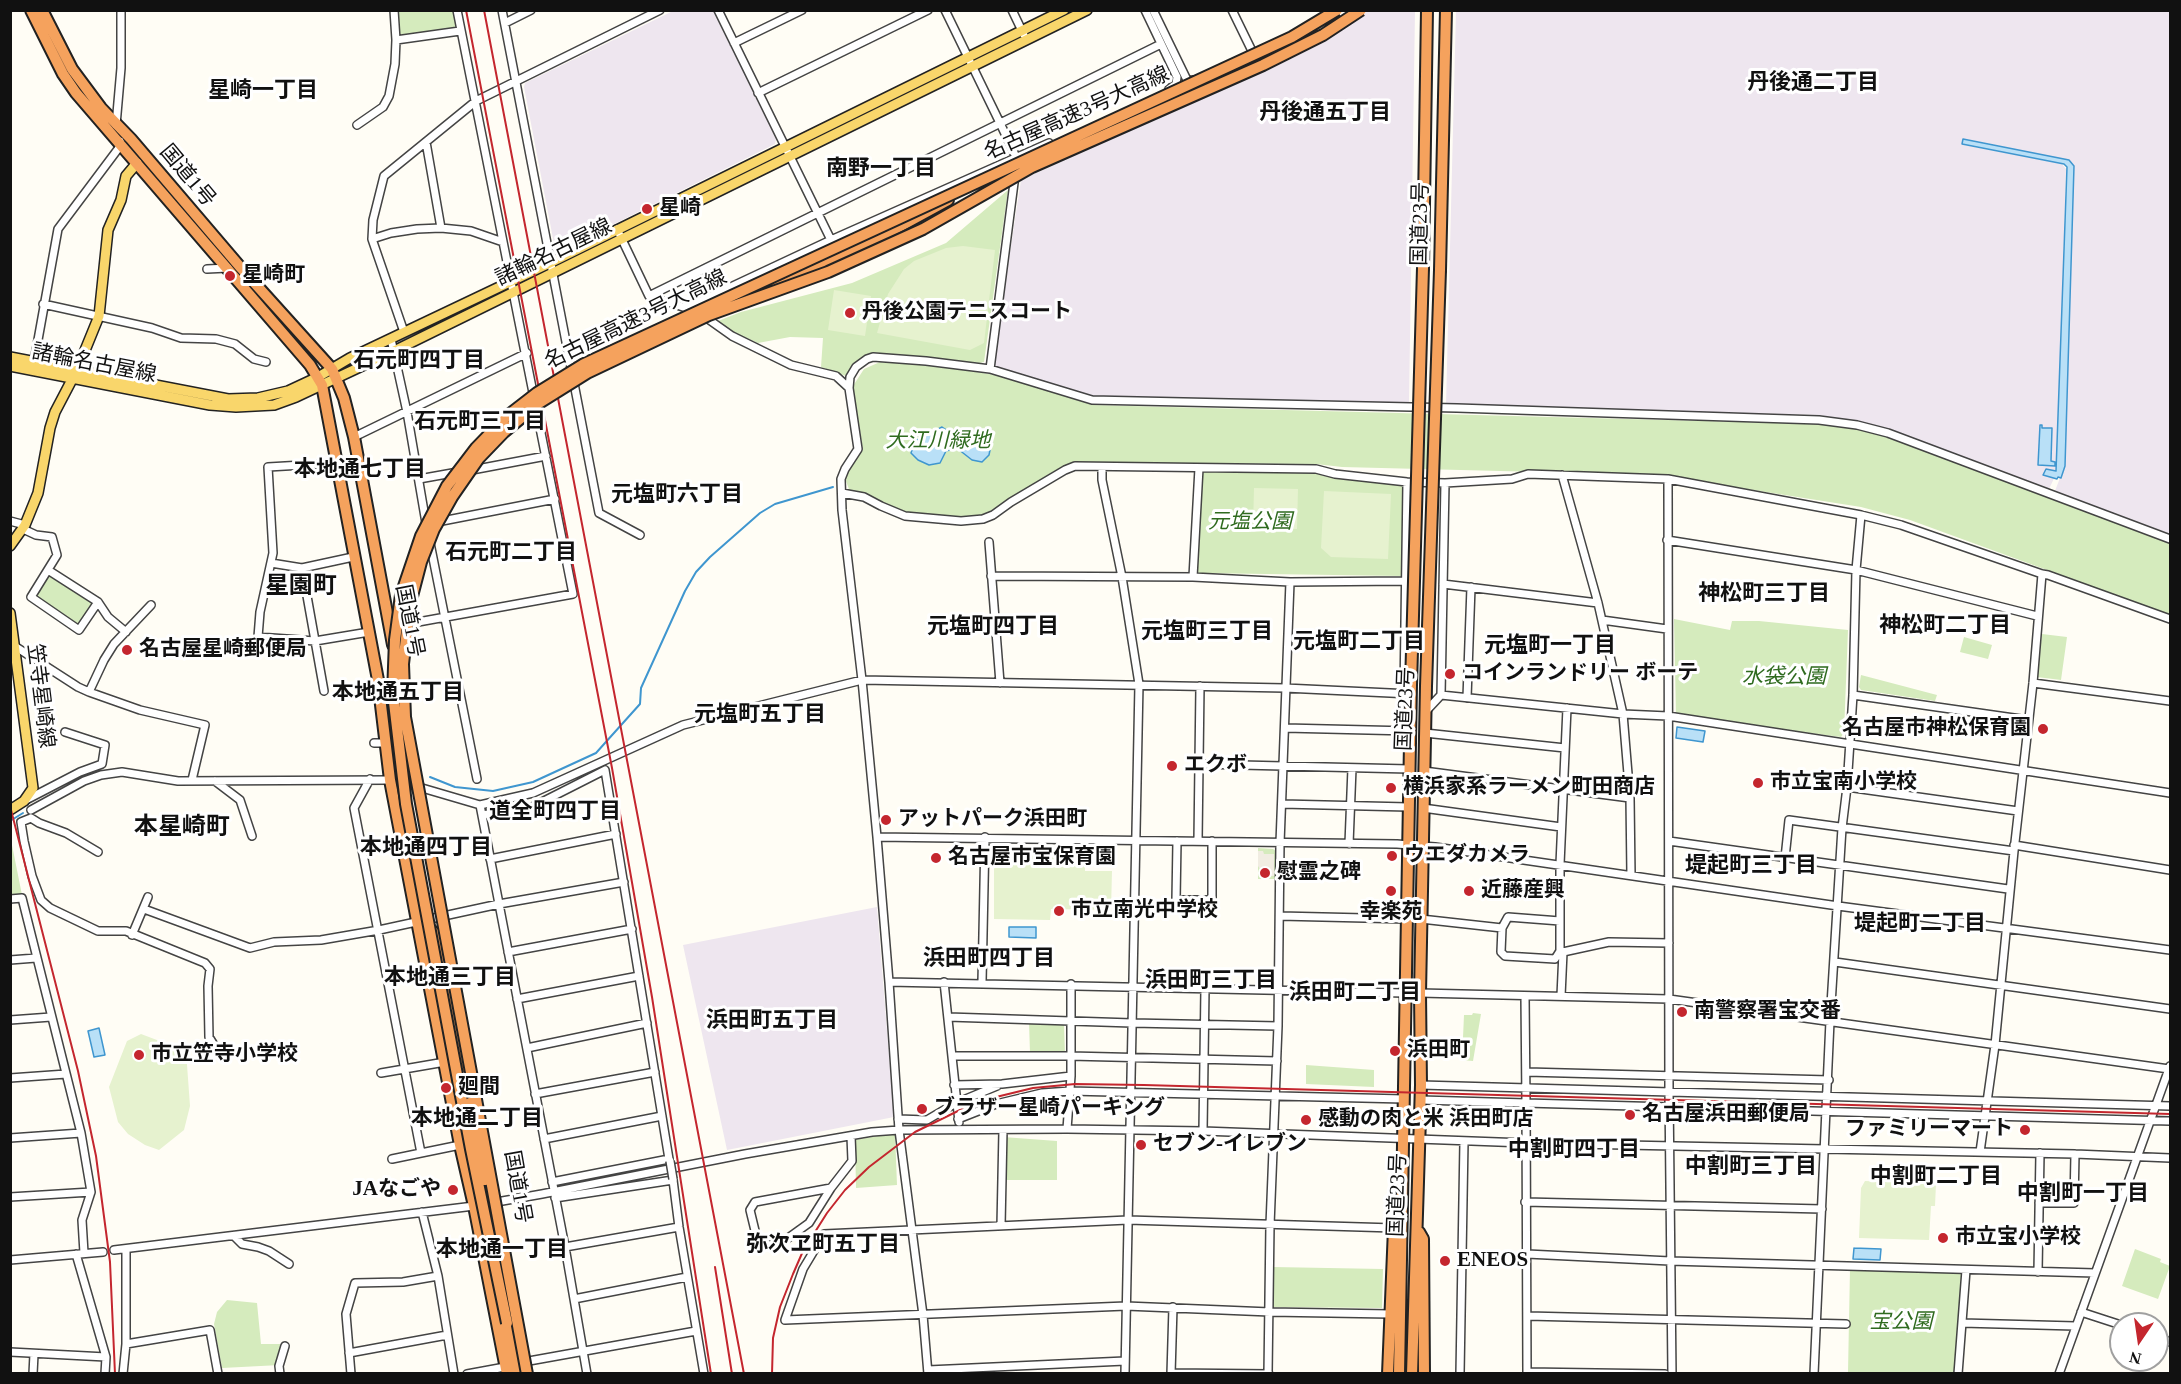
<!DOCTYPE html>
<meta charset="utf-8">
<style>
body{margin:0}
#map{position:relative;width:2181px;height:1384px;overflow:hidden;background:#fffdf5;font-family:"Times New Roman",serif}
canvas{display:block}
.frame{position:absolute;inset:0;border:12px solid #111;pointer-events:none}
.north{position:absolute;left:2109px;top:1312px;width:60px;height:60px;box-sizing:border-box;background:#fff;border:2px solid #a0a0a0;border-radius:50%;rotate:193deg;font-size:16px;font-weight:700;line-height:24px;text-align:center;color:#111}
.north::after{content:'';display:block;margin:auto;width:21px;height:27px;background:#c4262e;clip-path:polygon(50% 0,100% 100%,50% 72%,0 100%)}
</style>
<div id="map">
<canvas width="2181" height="1384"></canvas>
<div class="frame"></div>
<div class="north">N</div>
</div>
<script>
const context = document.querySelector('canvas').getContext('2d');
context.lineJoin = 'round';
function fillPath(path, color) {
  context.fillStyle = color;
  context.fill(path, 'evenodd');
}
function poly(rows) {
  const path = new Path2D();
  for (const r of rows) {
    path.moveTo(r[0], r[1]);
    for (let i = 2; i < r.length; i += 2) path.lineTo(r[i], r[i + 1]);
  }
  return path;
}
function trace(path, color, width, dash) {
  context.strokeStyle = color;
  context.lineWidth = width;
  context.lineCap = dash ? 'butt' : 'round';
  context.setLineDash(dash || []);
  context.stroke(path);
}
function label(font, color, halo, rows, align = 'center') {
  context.font = font + ' "Times New Roman","Noto Sans JP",serif';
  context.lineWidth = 6;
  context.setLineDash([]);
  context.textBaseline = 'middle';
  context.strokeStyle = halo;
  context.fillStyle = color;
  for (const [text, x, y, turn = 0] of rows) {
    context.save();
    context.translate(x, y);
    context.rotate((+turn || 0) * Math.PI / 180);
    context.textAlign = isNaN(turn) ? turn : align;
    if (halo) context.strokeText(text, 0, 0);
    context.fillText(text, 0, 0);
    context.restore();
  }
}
const industrial = poly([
 [675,10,713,11,776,139,775,144,558,252,555,249,524,87,525,83],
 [1368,11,1415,11,1409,404,1094,397,994,368,993,363,1021,180,1306,50,1329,37],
 [1456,11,2170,11,2170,534,2055,491,2063,470,2068,160,1966,139,1964,145,2062,164,2066,169,2057,472,2049,489,1889,430,1857,421,1819,415,1446,405],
 [877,907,894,1117,727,1150,683,945]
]);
const green = poly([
 [399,11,454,11,457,27,403,35,399,33],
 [1008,190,984,362,979,363,957,361,895,354,871,354,863,357,852,366,846,376,821,367,823,338,790,337,758,343,729,330,718,321,741,312,852,283,946,243],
 [880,362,936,366,996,375,1093,405,1819,424,1856,429,1884,436,2170,541,2170,615,1910,520,1861,507,1658,475,1342,467,1316,464,1081,463,1060,468,1048,475,991,513,981,517,907,514,865,495,850,492,846,481,847,473,863,450,853,386,864,369],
 [1216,470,1317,472,1323,476,1399,484,1403,487,1402,576,1198,573,1196,570,1201,478,1204,472],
 [51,573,92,601,94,604,80,625,76,626,36,597,36,594,48,574],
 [1674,619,1730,630,1732,621,1759,621,1848,630,1844,733,1841,737,1676,716],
 [2042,634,2067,637,2061,680,2037,677],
 [1964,637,1992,645,1988,659,1960,652],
 [1861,675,1937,695,1935,701,1861,690,1859,687],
 [11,840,22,895,11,896],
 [1258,848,1273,849,1276,851,1276,879,1258,879],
 [1473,1013,1481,1014,1473,1061,1462,1060,1464,1015,1472,1015],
 [1029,1022,1064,1025,1065,1054,1030,1053],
 [1306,1065,1374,1070,1374,1087,1306,1084],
 [895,1133,897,1185,856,1188,855,1140],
 [1003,1137,1057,1141,1057,1180,1004,1180],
 [2135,1249,2161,1259,2160,1262,2170,1266,2158,1299,2122,1286],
 [1273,1267,1383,1269,1382,1308,1273,1307],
 [1850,1269,1963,1273,1955,1373,1848,1372],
 [227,1300,257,1303,261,1344,280,1344,280,1365,222,1368,214,1324,217,1312]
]);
const pitch = poly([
 [963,246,995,250,984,343,970,350,877,333,888,294,904,269,914,261,946,248],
 [834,290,871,296,865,336,828,330],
 [1254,488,1298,489,1297,529,1253,528],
 [1324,491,1391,494,1388,559,1331,557,1321,548],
 [1012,847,1085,850,1085,871,1112,871,1111,910,1051,909,1050,920,994,919,994,857,1003,849,1012,849],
 [141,1034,186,1051,190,1106,184,1130,159,1150,145,1145,128,1134,118,1122,109,1087,127,1041],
 [1865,1181,1936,1184,1935,1206,1931,1206,1929,1240,1859,1238,1861,1188]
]);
const plaza = poly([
 [1258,851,1263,851,1264,854,1274,854,1274,876,1269,876,1269,869,1260,869,1258,866]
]);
const water = poly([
 [1963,139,2069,160,2074,166,2065,466,2061,478,2058,477,2057,479,2043,475,2046,469,2056,471,2067,167,2064,164,1962,144,1963,139],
 [2040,425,2042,425,2042,428,2052,428,2051,461,2055,462,2055,466,2038,465,2040,425],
 [942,427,966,443,978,443,987,437,992,440,989,455,982,462,972,460,958,449,953,449,946,451,940,463,929,465,918,460,911,453,915,441,942,427],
 [1677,727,1705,731,1703,742,1676,738,1677,727],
 [1009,927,1036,927,1036,938,1009,937,1009,927],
 [99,1028,105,1055,94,1057,88,1031,99,1028],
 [1854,1248,1881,1249,1880,1260,1853,1259,1854,1248]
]);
const stream = poly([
 [430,777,455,787,493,791,533,782,596,753,640,704,641,688,685,591,696,572,710,557,760,513,775,504,833,487],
 [10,821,23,813]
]);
const minor = poly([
 [502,10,599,513,640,535],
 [718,10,831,240],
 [945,10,1000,123,1016,157,1016,161],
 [1012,10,1024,35],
 [1145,10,1177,77,1176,84,1169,89],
 [1153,10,1188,82,1193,80],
 [1232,10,1253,53],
 [505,23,531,10],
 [396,40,460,31],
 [734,43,802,10],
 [758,93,928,10],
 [116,125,121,68,121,10],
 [357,125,383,107,389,96,395,64,396,40,394,10],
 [426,142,441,228],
 [617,229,649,296,686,308,708,319,732,336,791,365,836,376,849,388,858,449,845,469,841,479,842,510,862,680,877,837,889,982,899,1130,923,1315,928,1374],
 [372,239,391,233,417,229,441,228,471,231,503,242],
 [207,269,228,268],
 [649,296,1161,44],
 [43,304,152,328,181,338,216,339,235,344,254,359,266,362],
 [686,308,831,240,1049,143],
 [404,332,372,239,373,220,384,176,476,101,660,10],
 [391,339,407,412,426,523],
 [34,362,58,229,121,145,120,141],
 [990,369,1015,175],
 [849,388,850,377,856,367,867,359,873,357,926,361,990,369,1092,400,1457,408,1819,420,1857,425,1888,433,2170,539],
 [354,437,527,353],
 [337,463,268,467,273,553,260,612,258,637,315,641,369,632],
 [1102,467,1102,480,1122,577,1139,684,1125,1374],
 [472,470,546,456],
 [1562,475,1598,603,1623,714,1630,798,1631,875],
 [419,479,458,472],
 [1668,479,1669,1092,1672,1374],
 [842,493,864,497,881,506,905,516,961,521,983,519,993,515,1011,502,1065,470,1075,466,1316,469,1335,474,1407,482,1445,483,1512,479,1528,474,1668,479,1861,515,1901,525,2042,574,2048,575,2170,619],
 [10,521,25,525],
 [437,522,555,499],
 [23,529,36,535,52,537,57,555,31,597,79,630,98,602],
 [1667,540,1856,570,2037,616],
 [989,542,1000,683],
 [430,543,477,779],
 [271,563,302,568,353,557],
 [302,568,324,691],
 [48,570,98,602,108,617,126,632],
 [991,576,1193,577,1290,582,1405,581],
 [1193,577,1199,468],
 [1443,584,1598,603],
 [1602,620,1667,629],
 [407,624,573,594,457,10],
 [16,647,78,687,89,692,140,710,205,725,192,780],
 [2033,683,2170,701],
 [89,692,104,660,114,644,151,605],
 [1404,693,1407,482],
 [1441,695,1623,714,1668,716,2170,793],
 [1853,695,2028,720],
 [1467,698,1471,587],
 [1426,711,1441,695,1445,483],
 [1285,728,1410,731],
 [1425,733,1565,748],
 [374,743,386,743],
 [1199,764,1409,769],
 [1424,771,1630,798],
 [370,779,354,808,421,1153,460,1145],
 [215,781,240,800,252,836],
 [1847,787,2018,811],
 [422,788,480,805,533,793,683,725,862,680,1285,688,1411,694],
 [26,800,80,772,102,764,105,745,65,732],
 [1282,804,1408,807],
 [480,805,565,1247,587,1374],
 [1423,808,1561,827],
 [31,810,84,781,101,775,122,772,178,781,390,780],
 [482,815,532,807,605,770,669,1159,552,1182],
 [31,818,21,822,24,841,32,876,41,900,50,908,98,931,126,931,205,963,210,969,208,986,209,1037,214,1045],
 [31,818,39,823,66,833,98,852],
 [877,837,1397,844,1435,847,1838,906,2170,950],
 [1177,841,1176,900,1212,900,1212,841],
 [1198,841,1200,686],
 [1669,841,2008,889],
 [1349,844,1352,768],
 [2014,845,2170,870],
 [1785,858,1789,820,2014,851,2033,683,2042,574],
 [490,859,616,834],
 [10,899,22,898,81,1133,91,1192,82,1220,84,1253],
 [144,909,250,948,274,942,321,940,379,930,499,904,624,882],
 [1280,916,1407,919],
 [1421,919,1502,928,1508,917,1560,921],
 [1502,928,1501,952,1505,956,1555,959,1560,951],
 [132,935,148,897],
 [508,952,632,929],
 [1563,952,1609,942,1669,943],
 [10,960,36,958],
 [1835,962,2170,1009],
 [889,982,1405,993],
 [944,982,959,1122],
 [982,982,985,837],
 [1420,993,1669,999,2169,1069],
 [1525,996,1526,1103,2170,1121],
 [1561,996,1563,952,1560,951,1560,864,1567,708],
 [517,999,639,976],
 [948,1017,1132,1023,1278,1026],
 [10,1020,51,1017],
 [527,1048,647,1023],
 [952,1056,1070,1056,1277,1061],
 [1527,1072,1829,1080],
 [381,1073,445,1062],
 [10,1078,66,1074],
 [954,1085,1002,1084,1071,1076],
 [1421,1085,2170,1106],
 [535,1094,655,1072],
 [1421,1100,1526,1103,1527,1374],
 [898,1119,927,1120,956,1103,997,1086],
 [958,1119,996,1104,1042,1093,1070,1091,1404,1099],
 [1067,1129,1071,1076,1071,984],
 [1203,1131,1205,988],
 [10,1138,81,1133],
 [544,1139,662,1116],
 [1980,1152,1995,1045,2014,851],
 [392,1159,421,1153],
 [831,1188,809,1223,777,1246,758,1243,750,1210,755,1202,831,1188,852,1161,851,1136],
 [10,1197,91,1192],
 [555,1198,673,1180,679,1227,704,1374],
 [1525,1202,1822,1209],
 [2039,1203,2074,1203,2075,1154],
 [422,1212,438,1276,454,1374],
 [1001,1226,1003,1130],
 [234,1236,242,1244,258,1247,269,1251,289,1264],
 [565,1247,679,1227],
 [114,1250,474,1206,542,1194,745,1154,872,1132,899,1130,1067,1129,1203,1131,1525,1143,2075,1154,2170,1158],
 [76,1254,106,1357,105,1374],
 [1527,1254,1670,1261,2095,1273],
 [10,1260,103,1252],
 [2038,1272,2040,1153],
 [574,1299,687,1277],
 [2081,1312,2121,1325],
 [1390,1314,1270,1312,1126,1306,785,1320,803,1269,824,1234,1128,1220,1394,1228],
 [1528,1316,1846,1324],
 [1962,1323,2075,1326],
 [2157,1337,2170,1342],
 [126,1344,210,1330,218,1374],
 [10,1352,106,1357],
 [349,1353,447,1335],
 [529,1361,696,1331],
 [928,1370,1125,1361],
 [1527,1372,1665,1374],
 [1171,1373,1269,1374],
 [33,1374,34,1354],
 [123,1374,126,1344,126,1249],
 [280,1374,279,1366,285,1346],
 [351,1374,346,1314,355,1283,403,1282,438,1276],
 [467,1374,505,1367],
 [1171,1374,1173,1307],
 [1268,1374,1270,1225,1278,1026,1280,843,1290,582],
 [1460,1374,1464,1141],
 [1814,1374,1830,1021,1842,828,1847,787,1853,695,1856,570,1861,515],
 [1958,1374,1966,1270],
 [2059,1374,2170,1066]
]);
const major = poly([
 [10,357,228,399,258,398,288,391,318,377,350,358,552,262,1064,10],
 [10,366,210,405,236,407,274,405,296,397,394,351,1087,10],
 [10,546,25,525,38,493,50,428,55,412,77,370,99,316,108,230,121,200,126,176,137,163],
 [10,613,33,788,24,801,10,810]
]);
const highway = poly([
 [31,10,63,74,76,93,310,365,322,385,378,680,390,780,460,1145,474,1206,507,1374],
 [42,10,72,69,101,108,131,139,241,268,332,369,344,398,354,437,393,645],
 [1423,268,1427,10],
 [1440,270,1446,10],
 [760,292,882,236,948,200],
 [426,926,437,935,470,1103],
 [1419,1232,1423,1239,1424,1374],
 [507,1323,517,1374],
 [1388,1374,1394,1228,1401,1222],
 [1399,1374,1411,685],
 [1412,1374,1421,1085,1420,993,1426,686]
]);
const rail = poly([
 [466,10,612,768,652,997,711,1374],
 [484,10,744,1374],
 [10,806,78,1071,96,1156,110,1262,115,1374],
 [715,1267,732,1374],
 [772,1374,773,1338,780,1307,793,1274,803,1251,827,1213,845,1190,869,1167,915,1132,960,1110,992,1098,1033,1088,1075,1084,1144,1085,2170,1114]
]);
const minorBridge = poly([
 [670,1161,673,1179]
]);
const highwayBridge = poly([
 [1411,685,1423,268],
 [1426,686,1440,270],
 [470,1103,485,1180],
 [507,1323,471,1149,406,804,393,694,395,640,401,595,421,536,447,486,476,448,506,417,537,393,584,364,1292,37,1337,10],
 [527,1374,405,717,403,664,410,604,421,562,434,529,452,497,479,458,504,432,539,403,587,373,709,315,828,272,923,229,1032,167,1263,65,1323,35,1361,10]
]);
const markers = [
 [647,209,6,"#c4262e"],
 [230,276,6,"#c4262e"],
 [850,313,6,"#c4262e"],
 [127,650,6,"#c4262e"],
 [1450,674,6,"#c4262e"],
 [2043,729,6,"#c4262e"],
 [1172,766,6,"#c4262e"],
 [1758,783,6,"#c4262e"],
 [1391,788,6,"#c4262e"],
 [886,820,6,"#c4262e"],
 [1392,856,6,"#c4262e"],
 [936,858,6,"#c4262e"],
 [1265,873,6,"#c4262e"],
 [1391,891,6,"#c4262e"],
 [1469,891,6,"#c4262e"],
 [1059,911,6,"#c4262e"],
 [1682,1012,6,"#c4262e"],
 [1395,1051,6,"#c4262e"],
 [139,1055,6,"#c4262e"],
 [446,1088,6,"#c4262e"],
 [922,1109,6,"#c4262e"],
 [1630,1115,6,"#c4262e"],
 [1306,1120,6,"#c4262e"],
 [2025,1130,6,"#c4262e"],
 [1141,1145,6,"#c4262e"],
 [453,1190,6,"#c4262e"],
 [1943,1238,6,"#c4262e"],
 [1445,1261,6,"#c4262e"]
];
const streetNames = [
 ["名古屋高速3号大高線",1077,114,-24],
 ["国道1号",187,176,50],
 ["国道23号",1421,224,-89],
 ["諸輪名古屋線",554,253,-26],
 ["名古屋高速3号大高線",636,320,-26],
 ["諸輪名古屋線",94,364,11],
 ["国道1号",409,621,79],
 ["笠寺星崎線",40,696,83],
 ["国道23号",1406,709,-88],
 ["国道1号",517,1187,80],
 ["国道23号",1398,1195,-88]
];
const poiNames = [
 ["星崎",659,209],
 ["星崎町",242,276],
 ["丹後公園テニスコート",862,313],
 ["名古屋星崎郵便局",139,650],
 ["コインランドリー ボーテ",1462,674],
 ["名古屋市神松保育園",2031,729,"right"],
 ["エクボ",1184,766],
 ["市立宝南小学校",1770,783],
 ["横浜家系ラーメン町田商店",1403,788],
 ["アットパーク浜田町",898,820],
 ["ウエダカメラ",1404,856],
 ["名古屋市宝保育園",948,858],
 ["慰霊之碑",1277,873],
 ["近藤産興",1481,891],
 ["市立南光中学校",1071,911],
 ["幸楽苑",1391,913,"center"],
 ["南警察署宝交番",1694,1012],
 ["浜田町",1407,1051],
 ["市立笠寺小学校",151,1055],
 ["廻間",458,1088],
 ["ブラザー星崎パーキング",934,1109],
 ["名古屋浜田郵便局",1642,1115],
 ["感動の肉と米 浜田町店",1318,1120],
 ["ファミリーマート",2013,1130,"right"],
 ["セブン-イレブン",1153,1145],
 ["JAなごや",441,1190,"right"],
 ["市立宝小学校",1955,1238],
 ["ENEOS",1457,1261]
];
const parkNames = [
 ["大江川緑地",938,441],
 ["元塩公園",1250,522],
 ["水袋公園",1784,677],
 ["宝公園",1901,1322]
];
const neighbourhoodNames = [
 ["丹後通二丁目",1813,83],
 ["星崎一丁目",263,91],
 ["丹後通五丁目",1325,113],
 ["南野一丁目",881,169],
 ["石元町四丁目",419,361],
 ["石元町三丁目",480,422],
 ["本地通七丁目",360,470],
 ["元塩町六丁目",677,495],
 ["石元町二丁目",511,553],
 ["神松町三丁目",1764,594],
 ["神松町二丁目",1945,626],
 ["元塩町四丁目",993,627],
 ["元塩町三丁目",1207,632],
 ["元塩町二丁目",1359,642],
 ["元塩町一丁目",1550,646],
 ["本地通五丁目",398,693],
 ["元塩町五丁目",760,715],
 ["道全町四丁目",555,812],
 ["本地通四丁目",426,848],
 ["堤起町三丁目",1751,866],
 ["堤起町二丁目",1920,924],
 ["浜田町四丁目",989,959],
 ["本地通三丁目",450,978],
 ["浜田町三丁目",1211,981],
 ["浜田町二丁目",1355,993],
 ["浜田町五丁目",772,1021],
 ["本地通二丁目",477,1119],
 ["中割町四丁目",1574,1150],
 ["中割町三丁目",1751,1167],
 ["中割町二丁目",1936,1177],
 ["中割町一丁目",2083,1194],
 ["弥次ヱ町五丁目",823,1245],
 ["本地通一丁目",502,1250]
];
const quarterNames = [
 ["星園町",301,587],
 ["本星崎町",182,828]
];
fillPath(industrial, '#eee6ef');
fillPath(green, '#d5ebbd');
fillPath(pitch, '#e6f2cf');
fillPath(plaza, '#f1ede2');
fillPath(water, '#b9e0f7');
trace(water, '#3f96cf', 1.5);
trace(stream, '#3f96cf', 2);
trace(minor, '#444', 10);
trace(major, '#222', 12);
trace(highway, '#222', 14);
trace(minor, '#fff', 7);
trace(major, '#f9d66b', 9);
trace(highway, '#f5a25d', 10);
trace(rail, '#c4262e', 2);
trace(minorBridge, '#444', 10, []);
trace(highwayBridge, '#222', 14, []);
trace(minorBridge, '#fff', 7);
trace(highwayBridge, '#f5a25d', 10);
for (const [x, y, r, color] of markers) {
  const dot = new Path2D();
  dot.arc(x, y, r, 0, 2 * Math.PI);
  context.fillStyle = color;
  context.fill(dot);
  trace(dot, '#fff', 2);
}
label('21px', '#111', '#fff', streetNames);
label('bold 21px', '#111', '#fff', poiNames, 'left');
label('italic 21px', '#2f6b1f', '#fff', parkNames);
label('bold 22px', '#111', '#fff', neighbourhoodNames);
label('bold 24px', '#111', '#fff', quarterNames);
</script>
